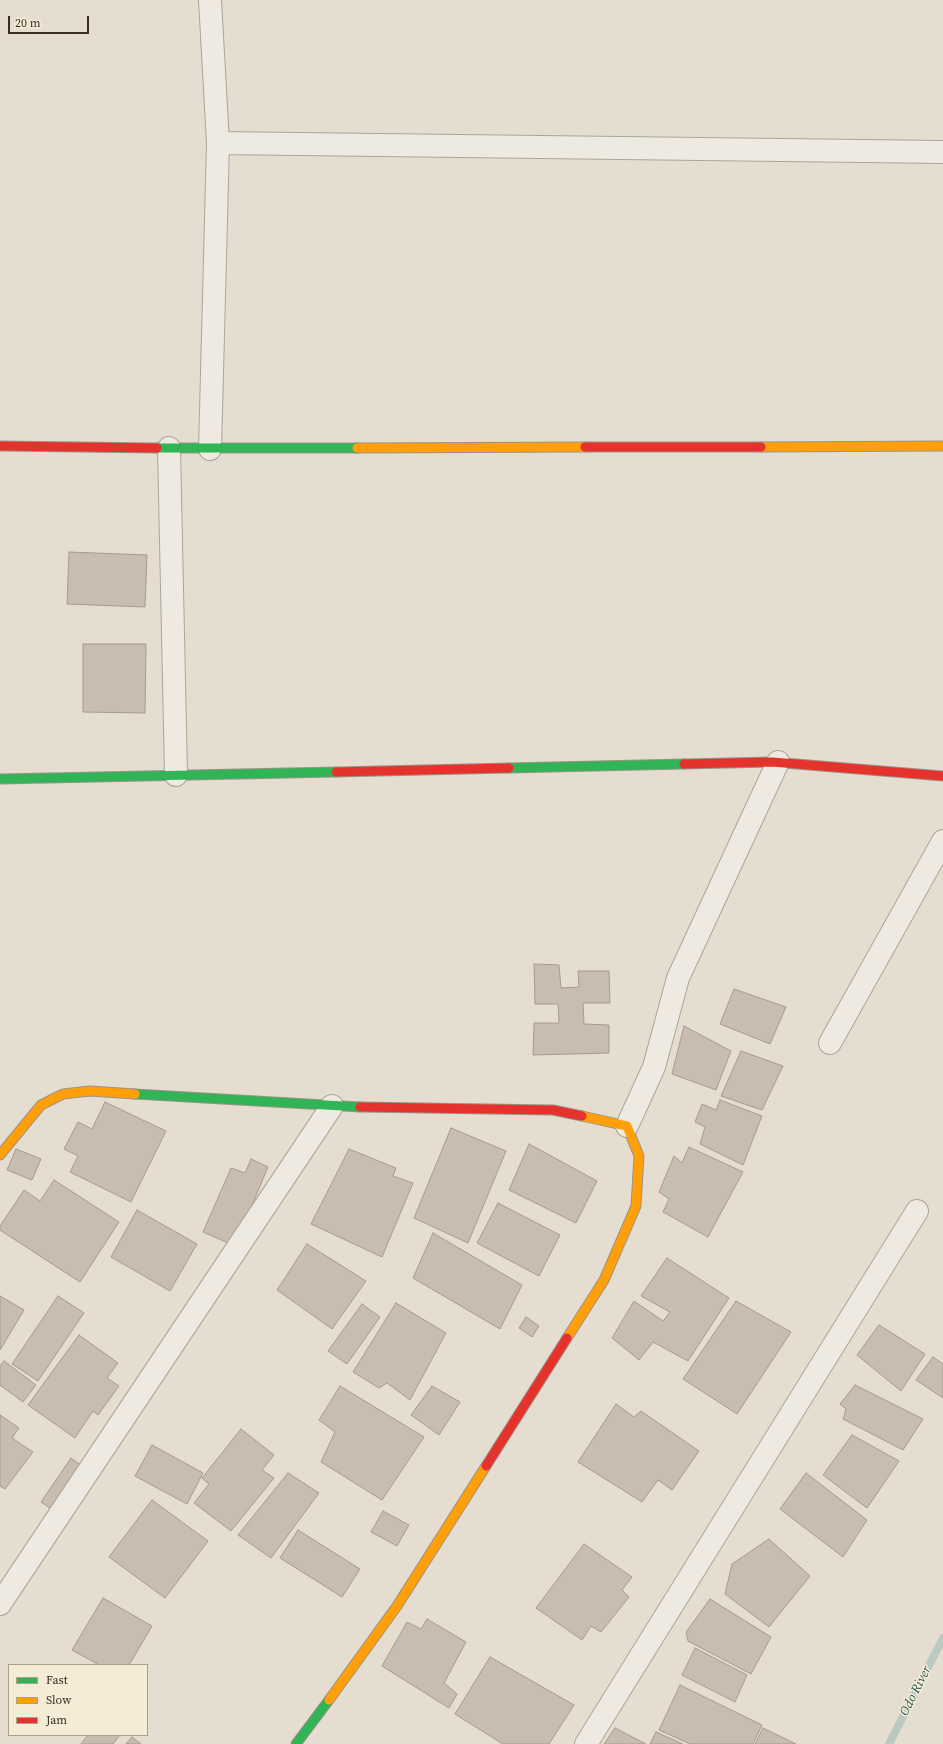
<!DOCTYPE html>
<style>
body{margin:0}
#map{position:relative;width:943px;height:1744px;overflow:hidden;background:#e5ded0;font-family:"Source Serif 4",serif}
canvas{display:block}
.legend{position:absolute;left:8px;top:1664px;width:140px;height:72px;box-sizing:border-box;background:#f5ecd7;border:1px solid #aaa08e;margin:0;padding:5px 7px;list-style:none;font-size:12px;color:#3a2d20}
.legend li{display:flex;align-items:center;gap:8px;height:20px}
.legend b{width:20px;border:1px solid #aaa08e}
.scale{position:absolute;left:8px;top:16px;width:81px;height:18px;box-sizing:border-box;border:2px solid #3a2d20;border-top:0;padding-left:5px;font-size:12px;line-height:14px;white-space:nowrap;color:#3a2d20;-webkit-text-stroke:3px #f5ecd7;paint-order:stroke}
</style>
<div id="map">
<canvas width="943" height="1744"></canvas>
<ul class="legend">
<li><b style="height:5px;background:#30b455"></b>Fast</li>
<li><b style="height:5px;background:#ff9f0a"></b>Slow</li>
<li><b style="height:5px;background:#e5322d"></b>Jam</li>
</ul>
<div class="scale">20 m</div>
</div>
<script>
const context = document.querySelector('canvas').getContext('2d');
context.lineJoin = 'round';
function poly(rows) {
  const path = new Path2D();
  for (const r of rows) {
    path.moveTo(r[0], r[1]);
    for (let i = 2; i < r.length; i += 2) path.lineTo(r[i], r[i + 1]);
  }
  return path;
}
function trace(path, color, width, dash) {
  context.strokeStyle = color;
  context.lineWidth = width;
  context.lineCap = dash ? 'butt' : 'round';
  context.setLineDash(dash || []);
  context.stroke(path);
}
function fillPath(path, color) {
  context.fillStyle = color;
  context.fill(path, 'evenodd');
}
function label(font, color, halo, rows, align = 'center') {
  context.font = font + ' "Source Serif 4",serif';
  context.lineWidth = 3;
  context.setLineDash([]);
  context.textBaseline = 'middle';
  context.strokeStyle = halo;
  context.fillStyle = color;
  for (const [text, x, y, turn = 0] of rows) {
    context.save();
    context.translate(x, y);
    context.rotate((+turn || 0) * Math.PI / 180);
    context.textAlign = isNaN(turn) ? turn : align;
    if (halo) context.strokeText(text, 0, 0);
    context.fillText(text, 0, 0);
    context.restore();
  }
}
const stream = poly([
 [889,1744,943,1638]
]);
const building = poly([
 [69,552,147,555,145,607,67,604,69,552],
 [83,644,146,644,145,713,83,712,83,644],
 [534,964,559,965,561,988,579,987,578,971,609,971,610,1003,583,1003,584,1024,609,1025,609,1053,533,1055,534,1023,559,1023,558,1004,535,1004,534,964],
 [734,989,786,1007,770,1044,720,1024,734,989],
 [684,1026,731,1051,716,1090,672,1074,684,1026],
 [741,1051,783,1066,762,1110,721,1096,741,1051],
 [720,1100,762,1116,743,1165,700,1144,705,1127,695,1122,702,1104,716,1110,720,1100],
 [105,1102,166,1131,131,1202,70,1172,78,1156,64,1149,78,1122,92,1129,105,1102],
 [451,1128,506,1151,468,1243,414,1218,451,1128],
 [529,1144,597,1181,576,1223,509,1190,529,1144],
 [689,1147,743,1172,708,1237,663,1212,669,1199,659,1192,674,1156,682,1163,689,1147],
 [16,1149,41,1159,32,1180,7,1170,16,1149],
 [349,1149,396,1168,393,1176,413,1183,382,1257,311,1224,349,1149],
 [251,1159,268,1167,235,1246,203,1232,231,1168,245,1173,251,1159],
 [54,1180,119,1222,80,1282,0,1230,0,1226,24,1190,40,1201,54,1180],
 [498,1203,560,1235,539,1276,477,1243,498,1203],
 [137,1210,197,1244,170,1291,111,1257,137,1210],
 [433,1233,522,1285,500,1329,413,1278,433,1233],
 [307,1244,366,1281,332,1329,277,1290,307,1244],
 [667,1258,729,1298,688,1361,653,1342,639,1360,612,1338,634,1301,663,1321,670,1312,641,1296,667,1258],
 [0,1296,24,1310,0,1350,0,1296],
 [58,1296,84,1313,38,1381,12,1364,58,1296],
 [736,1301,791,1332,737,1414,683,1379,736,1301],
 [396,1303,446,1333,410,1400,387,1383,379,1388,353,1372,396,1303],
 [362,1304,380,1317,347,1364,328,1351,362,1304],
 [526,1317,539,1326,532,1337,519,1328,526,1317],
 [879,1325,925,1354,901,1391,857,1355,879,1325],
 [79,1335,118,1363,107,1378,119,1386,98,1415,93,1411,75,1438,28,1405,79,1335],
 [933,1357,943,1364,943,1398,916,1380,933,1357],
 [4,1361,36,1385,23,1402,0,1385,0,1366,4,1361],
 [855,1385,923,1419,903,1450,843,1419,846,1409,840,1404,855,1385],
 [340,1386,424,1437,382,1500,321,1462,335,1432,319,1420,340,1386],
 [432,1386,460,1402,439,1435,411,1415,432,1386],
 [616,1404,634,1417,641,1411,699,1451,672,1490,658,1480,642,1502,578,1462,616,1404],
 [0,1415,19,1428,12,1438,33,1452,5,1489,0,1486,0,1415],
 [241,1429,274,1455,262,1470,274,1478,231,1531,194,1503,209,1484,202,1478,241,1429],
 [852,1435,899,1461,867,1508,823,1475,852,1435],
 [152,1445,203,1473,187,1504,135,1476,152,1445],
 [71,1458,87,1470,57,1513,41,1502,71,1458],
 [288,1473,319,1493,271,1558,238,1535,288,1473],
 [806,1473,867,1520,843,1557,780,1509,806,1473],
 [152,1500,208,1541,165,1598,109,1557,152,1500],
 [383,1511,409,1525,397,1546,371,1532,383,1511],
 [298,1530,360,1569,342,1597,280,1558,298,1530],
 [769,1539,810,1576,769,1627,725,1594,732,1564,769,1539],
 [584,1544,632,1577,622,1590,629,1597,601,1632,591,1626,582,1640,536,1608,584,1544],
 [103,1598,152,1626,129,1665,99,1665,72,1650,103,1598],
 [710,1599,771,1637,751,1674,688,1641,686,1632,710,1599],
 [427,1619,466,1642,444,1683,457,1694,449,1708,382,1666,407,1622,421,1629,427,1619],
 [695,1648,747,1675,735,1702,682,1675,695,1648],
 [490,1657,574,1705,549,1744,503,1744,455,1714,490,1657],
 [680,1685,762,1725,753,1744,690,1744,659,1730,680,1685],
 [615,1728,646,1744,604,1744,615,1728],
 [763,1728,796,1744,755,1744,763,1728],
 [656,1732,683,1744,650,1744,656,1732],
 [88,1735,120,1735,113,1744,81,1744,88,1735],
 [132,1737,141,1744,126,1744,132,1737]
]);
const street = poly([
 [218,143,943,152],
 [169,448,176,775],
 [210,449,218,143,210,0],
 [830,1043,943,841],
 [627,1126,654,1067,678,978,778,762],
 [0,1604,332,1106],
 [586,1744,917,1211]
]);
const fast = poly([
 [157,448,357,448],
 [509,768,684,764],
 [0,779,336,772],
 [135,1094,360,1107],
 [296,1744,329,1700]
]);
const slow = poly([
 [761,447,943,446],
 [357,448,585,447],
 [0,1155,41,1105,63,1094,90,1091,135,1094],
 [567,1338,604,1280,636,1206,639,1156,627,1126,582,1116],
 [329,1700,397,1606,486,1466]
]);
const jam = poly([
 [0,446,157,448],
 [585,447,761,447],
 [684,764,772,762,943,776],
 [336,772,509,768],
 [360,1107,553,1110,582,1116],
 [486,1466,567,1338]
]);
const waterNames = [
 ["Odo River",916,1691,-63]
];
trace(stream, '#bacac1', 8);
fillPath(building, '#c9bdb1');
trace(building, '#a69a8f', 1);
trace(street, '#aba499', 24);
trace(fast, '#9b9388', 11);
trace(slow, '#9b9388', 11);
trace(jam, '#9b9388', 11);
trace(street, '#eeeae1', 22);
trace(fast, '#30b455', 9);
trace(slow, '#ff9f0a', 9);
trace(jam, '#e5322d', 9);
label('italic 13px', '#305a57', '#f5ecd7', waterNames);
</script>
